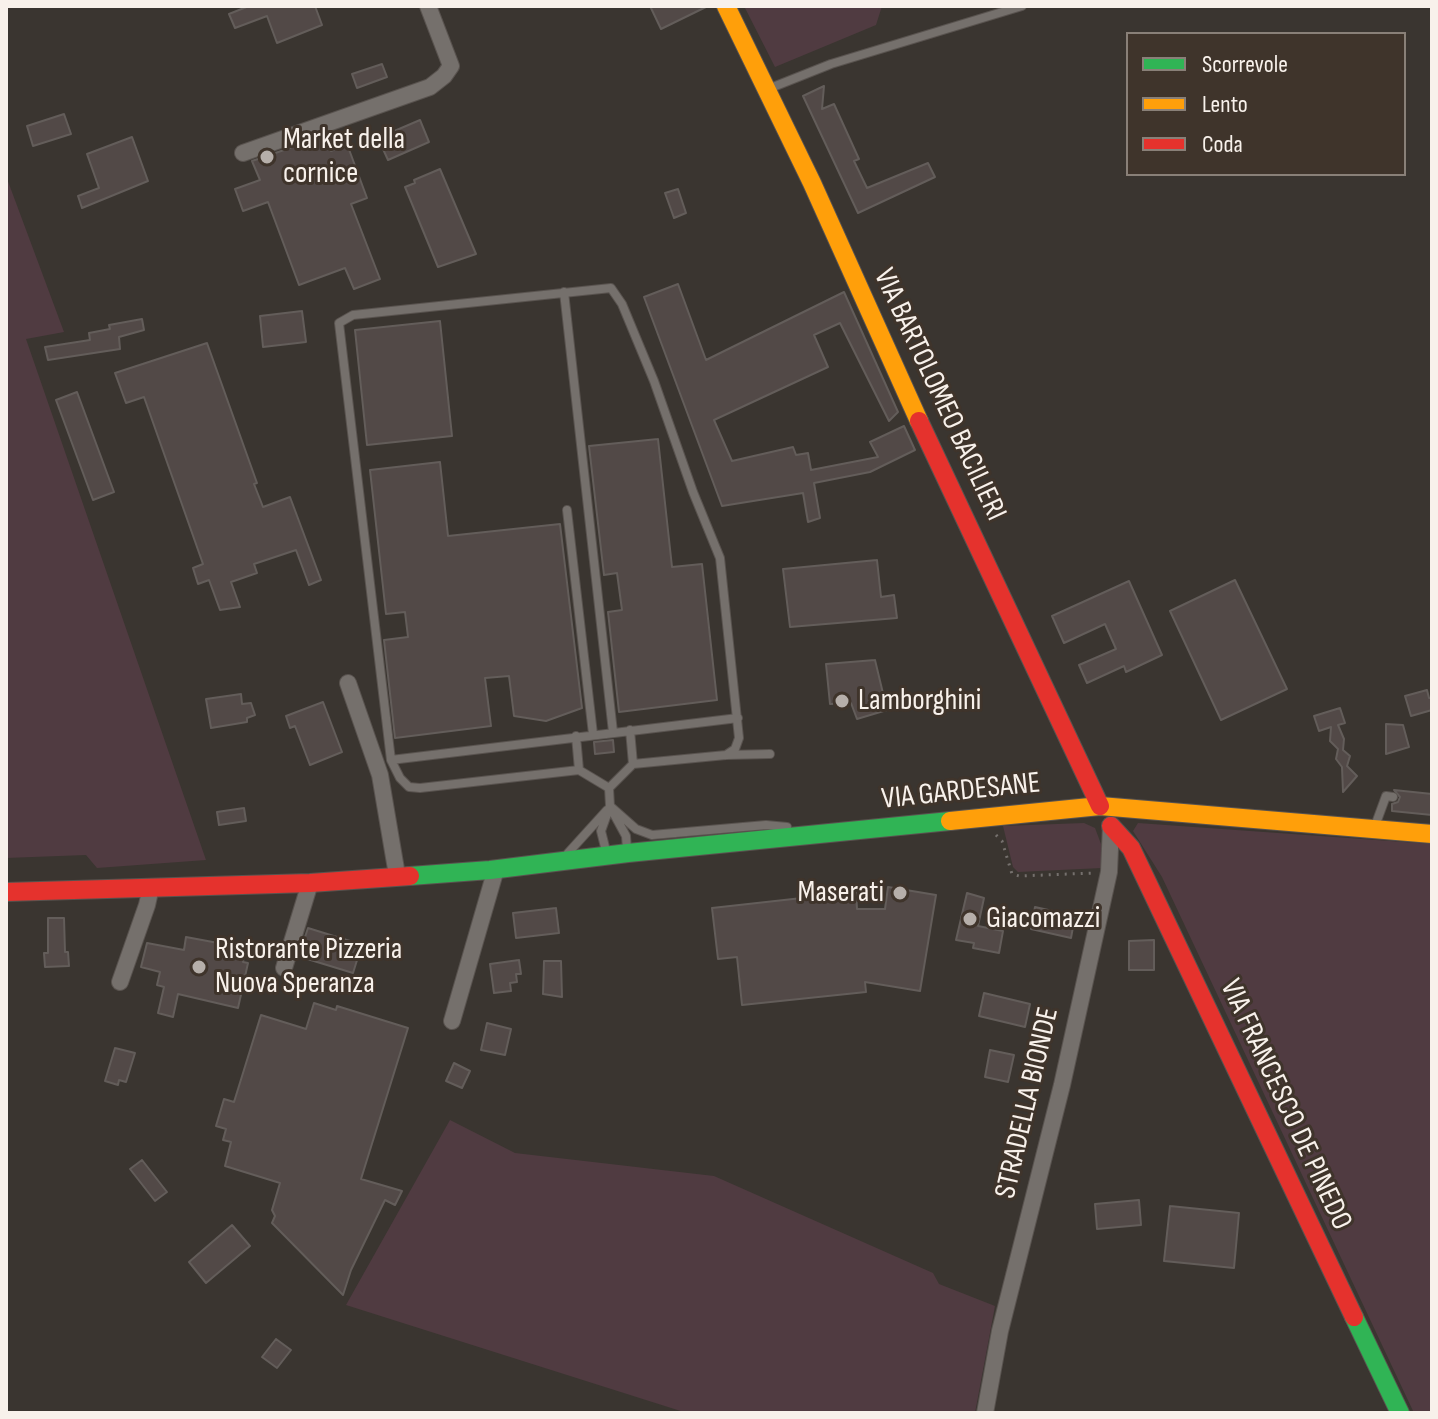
<!DOCTYPE html>
<style>
body{margin:0}
#map{position:relative;width:1438px;height:1419px;overflow:hidden;background:#3a3530;font-family:"Sofia Sans Condensed",sans-serif}
canvas{display:block}
.frame{position:absolute;inset:0;border:8px solid #f8f1eb;pointer-events:none}
.legend{position:absolute;left:1126px;top:32px;width:280px;height:144px;box-sizing:border-box;background:#3f342b;border:2px solid #898078;margin:0;padding:10px 14px;list-style:none;font-size:24px;color:#f8f1eb}
.legend li{display:flex;align-items:center;gap:16px;height:40px}
.legend b{width:40px;border:2px solid #898078}
</style>
<div id="map">
<canvas width="1438" height="1419"></canvas>
<div class="frame"></div>
<ul class="legend">
<li><b style="height:10px;background:#30b455"></b>Scorrevole</li>
<li><b style="height:10px;background:#ff9f0a"></b>Lento</li>
<li><b style="height:10px;background:#e5322d"></b>Coda</li>
</ul>
</div>
<script>
const context = document.querySelector('canvas').getContext('2d');
context.lineJoin = 'round';
function fillPath(path, color) {
  context.fillStyle = color;
  context.fill(path, 'evenodd');
}
function poly(rows) {
  const path = new Path2D();
  for (const r of rows) {
    path.moveTo(r[0], r[1]);
    for (let i = 2; i < r.length; i += 2) path.lineTo(r[i], r[i + 1]);
  }
  return path;
}
function trace(path, color, width, dash) {
  context.strokeStyle = color;
  context.lineWidth = width;
  context.lineCap = dash ? 'butt' : 'round';
  context.setLineDash(dash || []);
  context.stroke(path);
}
function label(font, color, halo, rows, align = 'center') {
  context.font = font + ' "Sofia Sans Condensed",sans-serif';
  context.lineWidth = 6;
  context.setLineDash([]);
  context.textBaseline = 'middle';
  context.strokeStyle = halo;
  context.fillStyle = color;
  for (const [text, x, y, turn = 0] of rows) {
    context.save();
    context.translate(x, y);
    context.rotate((+turn || 0) * Math.PI / 180);
    context.textAlign = isNaN(turn) ? turn : align;
    if (halo) context.strokeText(text, 0, 0);
    context.fillText(text, 0, 0);
    context.restore();
  }
}
const green = poly([
 [744,6,882,6,876,25,775,67],
 [6,176,64,332,26,339,206,860,97,868,86,855,6,858],
 [1084,823,1095,828,1101,844,1102,868,1018,872,1013,867,1003,826],
 [1138,823,1432,844,1432,1413,1414,1413,1162,877,1133,831],
 [450,1120,515,1153,714,1176,933,1273,939,1284,995,1306,975,1413,687,1413,346,1305]
]);
const building = poly([
 [249,6,315,6,322,25,277,43,267,16,235,28,229,14,249,6],
 [650,6,708,6,661,29,650,6],
 [382,64,387,77,357,88,352,74,382,64],
 [824,86,822,109,834,104,859,159,854,161,867,188,928,163,935,177,858,213,803,96,824,86],
 [64,114,71,134,33,146,27,126,64,114],
 [420,120,429,142,388,160,378,138,420,120],
 [325,136,331,151,347,144,367,198,351,204,380,279,354,289,345,268,299,285,268,202,243,211,235,189,260,180,252,161,325,136],
 [132,137,148,181,82,208,78,196,99,188,87,154,132,137],
 [440,169,476,254,438,267,405,187,415,183,414,180,440,169],
 [678,189,686,213,674,218,665,193,678,189],
 [678,284,706,360,844,292,898,412,889,421,840,323,814,335,828,367,714,420,732,461,793,447,796,455,808,453,811,470,878,457,870,442,904,426,915,450,870,472,814,483,820,518,808,522,803,493,722,506,644,297,678,284],
 [302,311,306,342,263,347,260,316,302,311],
 [142,319,144,330,119,337,120,349,48,360,45,347,90,340,89,333,110,329,109,325,142,319],
 [440,321,452,436,367,445,355,330,440,321],
 [207,343,257,483,254,484,263,507,290,497,321,580,309,585,296,550,254,564,257,573,231,582,240,607,220,610,209,580,198,584,193,568,203,564,144,397,126,403,115,373,207,343],
 [77,392,114,492,93,500,56,400,77,392],
 [658,439,672,567,702,564,717,700,619,712,608,612,622,610,617,573,604,575,589,446,658,439],
 [440,462,448,536,560,524,582,708,546,721,514,716,509,676,485,678,491,726,395,738,384,640,408,637,405,612,386,614,370,470,440,462],
 [877,560,881,597,894,595,897,618,790,627,783,569,877,560],
 [1235,580,1287,689,1221,720,1170,611,1235,580],
 [1129,581,1162,655,1126,672,1124,666,1087,683,1079,665,1116,649,1105,624,1064,643,1052,616,1129,581],
 [875,660,887,710,857,719,851,703,830,704,826,664,875,660],
 [1427,690,1429,698,1432,698,1432,710,1411,716,1405,696,1427,690],
 [241,694,242,704,251,703,255,715,247,718,247,722,211,728,206,699,241,694],
 [323,702,342,752,310,765,295,726,290,728,286,716,323,702],
 [1340,708,1345,723,1338,725,1344,739,1343,750,1350,756,1347,766,1357,776,1343,792,1342,767,1336,759,1338,749,1330,741,1331,727,1319,731,1314,716,1340,708],
 [1386,724,1403,725,1409,747,1386,754,1386,724],
 [613,740,614,752,595,754,594,742,613,740],
 [1394,790,1432,794,1432,815,1392,811,1392,804,1398,802,1400,797,1394,790],
 [244,808,246,821,219,825,217,812,244,808],
 [888,887,936,895,920,991,865,982,866,992,742,1005,737,957,718,959,712,908,856,892,857,909,885,909,888,887],
 [967,893,984,898,978,926,1003,931,999,953,973,948,974,943,956,940,967,893],
 [1035,907,1075,916,1071,938,1031,929,1035,907],
 [556,908,559,933,516,938,513,913,556,908],
 [48,918,64,918,65,952,68,952,69,966,45,967,44,953,48,953,48,918],
 [308,928,366,946,362,958,358,957,353,973,304,958,309,942,304,940,308,928],
 [186,937,245,948,243,962,248,963,238,1008,178,994,173,1017,158,1013,164,987,157,985,160,972,141,967,147,943,184,950,186,937],
 [1154,940,1154,970,1129,970,1129,941,1154,940],
 [519,960,521,974,516,974,517,982,510,983,511,991,494,993,490,964,519,960],
 [544,961,561,961,562,997,543,994,544,961],
 [984,993,1030,1004,1025,1027,979,1016,984,993],
 [314,1003,336,1010,337,1006,408,1028,361,1179,402,1191,395,1205,385,1200,351,1270,343,1295,272,1223,275,1216,272,1210,280,1183,225,1166,231,1142,223,1140,226,1129,216,1126,224,1099,234,1102,261,1015,306,1029,314,1003],
 [487,1023,511,1029,505,1055,481,1050,487,1023],
 [115,1048,135,1053,126,1082,119,1080,118,1085,105,1081,115,1048],
 [990,1050,1014,1055,1008,1082,985,1077,990,1050],
 [454,1063,470,1071,462,1088,446,1081,454,1063],
 [142,1160,167,1192,155,1201,130,1169,142,1160],
 [1139,1200,1141,1225,1097,1229,1095,1204,1139,1200],
 [1170,1206,1239,1213,1234,1268,1164,1261,1170,1206],
 [232,1225,250,1246,206,1283,189,1262,232,1225],
 [276,1339,291,1350,277,1368,262,1357,276,1339]
]);
const path = poly([
 [996,835,1002,841,1012,874,1019,876,1094,873]
]);
const lane = poly([
 [768,89,831,64,1022,6],
 [564,292,613,732],
 [567,510,593,734],
 [630,730,633,764],
 [576,736,579,770],
 [391,760,339,323,353,315,611,288,622,304,654,381,693,492,720,558,739,738,735,749,726,755],
 [609,788,579,770,420,788,409,787,400,778,391,760,738,718],
 [610,806,636,829,652,835,766,825,787,827],
 [614,814,626,836,627,849],
 [1375,826,1386,796,1393,797],
 [606,851,601,831,610,806,609,788,633,764,726,755,770,754],
 [568,853,607,810]
]);
const street = poly([
 [243,153,430,87,444,76,451,66,428,6],
 [348,683,380,775,397,875],
 [284,968,310,883],
 [120,982,147,905,151,887],
 [452,1021,496,869],
 [985,1413,1000,1331,1062,1085,1109,872,1111,825]
]);
const fast = poly([
 [410,876,490,870,628,853,950,821],
 [1354,1317,1400,1413]
]);
const slow = poly([
 [726,6,812,183,919,421],
 [950,821,1100,806,1432,834]
]);
const jam = poly([
 [919,421,1100,806],
 [1111,826,1131,848,1354,1317],
 [6,892,310,883,410,876]
]);
const markers = [
 [267,157,8,"#b6afaa"],
 [842,701,8,"#b6afaa"],
 [900,893,8,"#b6afaa"],
 [970,919,8,"#b6afaa"],
 [199,967,8,"#b6afaa"]
];
const poiNames = [
 ["Market della",283,140],
 ["cornice",283,174],
 ["Lamborghini",858,701],
 ["Maserati",884,893,"right"],
 ["Giacomazzi",986,919],
 ["Ristorante Pizzeria",215,950],
 ["Nuova Speranza",215,984]
];
const streetNames = [
 ["VIA BARTOLOMEO BACILIERI",939,395,65],
 ["VIA GARDESANE",961,792,-6],
 ["STRADELLA BIONDE",1028,1103,-77],
 ["VIA FRANCESCO DE PINEDO",1285,1105,65]
];
fillPath(green, '#503b41');
fillPath(building, '#524947');
trace(building, '#635d5a', 2);
trace(lane, '#59534f', 10);
trace(street, '#59534f', 18);
trace(fast, '#59534f', 20);
trace(slow, '#59534f', 20);
trace(jam, '#59534f', 20);
trace(path, '#75706d', 3, [2, 6]);
trace(lane, '#75706c', 8);
trace(street, '#75706c', 16);
trace(fast, '#30b455', 18);
trace(slow, '#ff9f0a', 18);
trace(jam, '#e5322d', 18);
for (const [x, y, r, color] of markers) {
  const dot = new Path2D();
  dot.arc(x, y, r, 0, 2 * Math.PI);
  context.fillStyle = color;
  context.fill(dot);
  trace(dot, '#3f342b', 3);
}
label('30px', '#f8f1eb', '#3f342b', poiNames, 'left');
label('30px', '#f8f1eb', '#3f342b', streetNames);
</script>
